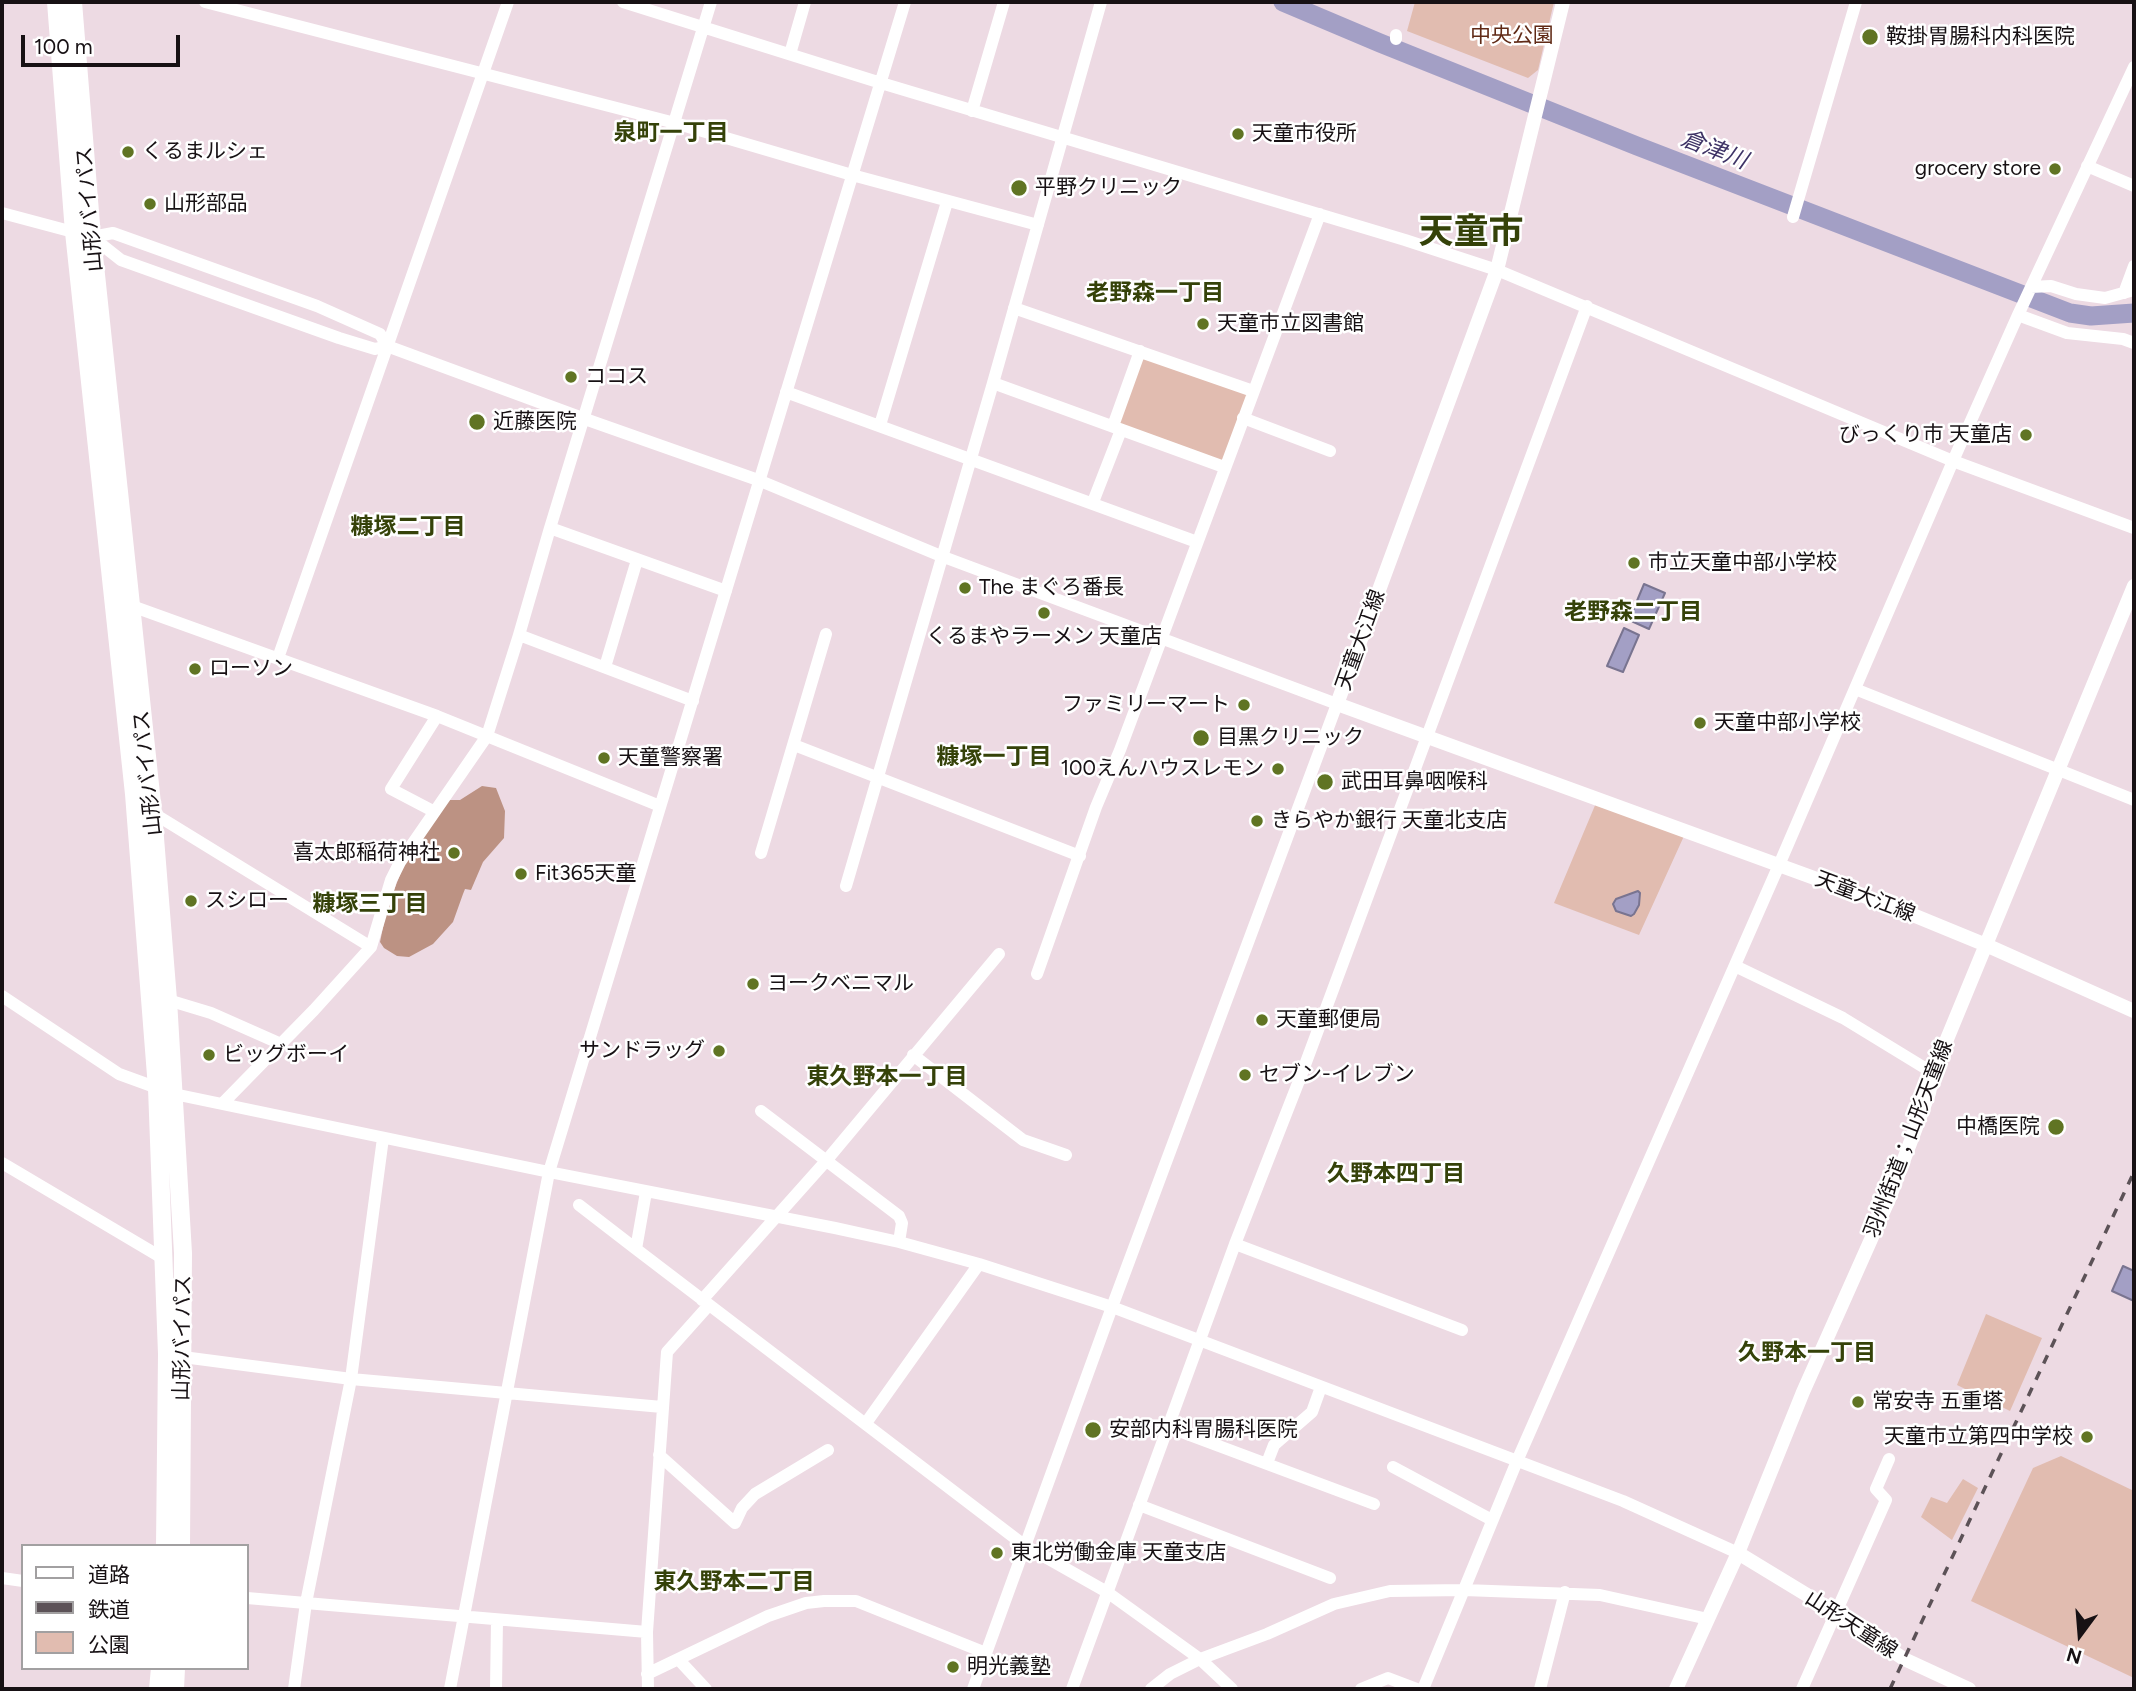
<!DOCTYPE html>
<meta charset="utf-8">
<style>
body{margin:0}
#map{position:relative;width:2136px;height:1691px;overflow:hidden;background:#eddae3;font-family:Figtree,"Noto Sans JP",sans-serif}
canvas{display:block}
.frame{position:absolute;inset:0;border:4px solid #171114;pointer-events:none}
.legend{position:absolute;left:21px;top:1544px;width:228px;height:126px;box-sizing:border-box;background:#fff;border:2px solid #a2a0a1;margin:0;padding:9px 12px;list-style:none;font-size:21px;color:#171114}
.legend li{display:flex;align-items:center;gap:14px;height:35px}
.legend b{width:35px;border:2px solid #a2a0a1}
.north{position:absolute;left:2045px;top:1600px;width:70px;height:70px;-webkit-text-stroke:5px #fff;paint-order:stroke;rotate:196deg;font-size:19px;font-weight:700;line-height:28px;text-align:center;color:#171114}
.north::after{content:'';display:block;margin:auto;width:24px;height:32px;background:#171114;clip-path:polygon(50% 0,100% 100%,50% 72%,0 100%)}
.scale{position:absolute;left:21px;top:35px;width:159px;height:32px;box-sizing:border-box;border:4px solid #171114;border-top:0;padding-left:9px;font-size:21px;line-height:24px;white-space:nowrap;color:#171114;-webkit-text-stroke:5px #fff;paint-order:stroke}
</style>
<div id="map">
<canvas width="2136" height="1691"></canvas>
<div class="frame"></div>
<ul class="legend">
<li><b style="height:9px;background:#fff"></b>道路</li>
<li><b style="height:9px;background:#5c5257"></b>鉄道</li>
<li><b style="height:19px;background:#e1bcb0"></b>公園</li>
</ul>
<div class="north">N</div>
<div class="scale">100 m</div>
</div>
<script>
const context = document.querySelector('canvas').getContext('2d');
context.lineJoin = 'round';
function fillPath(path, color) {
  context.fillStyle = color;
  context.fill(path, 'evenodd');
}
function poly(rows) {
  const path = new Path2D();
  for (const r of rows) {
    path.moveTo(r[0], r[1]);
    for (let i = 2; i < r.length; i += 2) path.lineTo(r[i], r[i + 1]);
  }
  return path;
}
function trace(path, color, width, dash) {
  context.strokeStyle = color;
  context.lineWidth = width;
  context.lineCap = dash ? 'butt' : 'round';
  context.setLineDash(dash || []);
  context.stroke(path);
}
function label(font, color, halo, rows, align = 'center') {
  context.font = font + ' Figtree,"Noto Sans JP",sans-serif';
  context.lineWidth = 5;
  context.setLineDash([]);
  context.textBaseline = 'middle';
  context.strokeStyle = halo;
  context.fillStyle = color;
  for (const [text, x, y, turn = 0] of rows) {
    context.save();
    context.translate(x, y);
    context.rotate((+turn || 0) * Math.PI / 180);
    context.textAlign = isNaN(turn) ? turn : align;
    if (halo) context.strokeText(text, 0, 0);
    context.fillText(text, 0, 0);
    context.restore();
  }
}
const green = poly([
 [1415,2,1554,2,1538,70,1528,78,1407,31],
 [1141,354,1251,392,1223,465,1115,425],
 [1596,803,1684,836,1639,935,1554,903],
 [1986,1314,2042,1338,2010,1411,1957,1385],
 [2061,1456,2134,1491,2134,1678,1971,1601,2033,1468],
 [1963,1479,1978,1488,1952,1540,1921,1517,1931,1497,1947,1503]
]);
const forest = poly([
 [482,786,496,788,505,811,504,838,483,862,471,890,465,889,463,894,453,922,433,944,409,957,397,956,384,948,380,942,387,908,405,862,449,800,460,800]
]);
const water = poly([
 [1644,584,1665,593,1649,629,1629,620,1644,584],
 [1624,628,1639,635,1623,672,1607,666,1624,628],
 [1638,891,1640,893,1639,905,1634,914,1631,916,1616,911,1613,904,1616,899,1638,891],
 [2123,1266,2134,1271,2134,1301,2112,1291,2123,1266]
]);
const river = poly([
 [1283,2,1380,43,1637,146,2070,313,2091,316,2134,313]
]);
const minor = poly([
 [205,2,675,123,852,175,1038,225],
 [623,2,881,83,1405,240,1497,270,1953,461,2134,528],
 [1396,39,1396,35],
 [790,54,805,2],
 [972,111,1004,2],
 [2087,166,2134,186],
 [2,213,92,237,121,260,339,338,375,349,387,346,585,419,758,480,941,556,1337,704,1112,1307,973,1689],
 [1793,217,1856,2],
 [92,237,113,233,317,306,380,334,387,346],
 [2031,287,2051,286,2076,294,2105,298,2134,290],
 [2124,293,2134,266],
 [1014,308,1253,391],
 [2018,315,2067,333,2123,339,2134,343],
 [993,383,1224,467],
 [786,392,1197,542],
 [1243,418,1330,451],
 [880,425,947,202],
 [1113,426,1140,351],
 [1093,502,1121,430],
 [550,528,711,2],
 [129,605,437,716,660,806],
 [278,658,508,2],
 [605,667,637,560],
 [1855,689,2134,800],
 [693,701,519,635,550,528,726,591],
 [794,745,1080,856],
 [433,811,391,789,437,716],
 [153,813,371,947],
 [761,853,826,634],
 [846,886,993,383,1101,2],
 [1735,966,1843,1018,1933,1073],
 [1037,974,1096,807,1120,750,1320,214],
 [2,996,119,1074,174,1094,549,1172,835,1228,899,1242,979,1264,1112,1307,1623,1501,1738,1553],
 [168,1000,211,1013,281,1044],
 [913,1055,1023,1140,1066,1155],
 [222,1104,314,1010,371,947,391,880,400,862,487,736,519,635],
 [761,1111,899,1216,902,1223,899,1242],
 [2,1163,164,1259],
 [646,1192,636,1249,1024,1545,1107,1592,1200,1659,1232,1689],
 [579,1205,636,1249],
 [1235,1244,1462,1330],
 [702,1300,826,1161,999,954],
 [183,1357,351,1379,662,1407],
 [866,1423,979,1264],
 [1168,1427,1374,1504],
 [659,1455,735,1523,742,1508,755,1494,828,1450],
 [1267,1463,1274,1445,1312,1412,1321,1387],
 [1393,1467,1492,1520],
 [1139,1505,1330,1578],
 [2,1578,23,1581],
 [247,1598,647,1632],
 [679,1660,706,1689],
 [647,1674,768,1616,806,1603,824,1601,856,1601,986,1653],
 [294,1689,306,1603,351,1379,383,1138],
 [450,1689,549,1172,905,2],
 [496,1689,497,1620],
 [648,1689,647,1632,667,1352,709,1305],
 [1072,1689,1235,1244,1302,1073,1587,306],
 [1151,1689,1170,1674,1200,1659,1267,1634,1334,1604,1390,1591,1464,1590,1600,1595,1708,1619],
 [1361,1689,1388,1678,1417,1689],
 [1423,1689,1517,1461,1779,865,1953,461,2018,315,2134,67],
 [1540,1689,1565,1592],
 [1802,1689,1886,1500,1876,1489,1889,1459]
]);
const major = poly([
 [1563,2,1497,270,1337,704,1891,906,1986,945,2134,1011],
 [1738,1553,1835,1612,1904,1659,1969,1689],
 [1676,1689,1738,1553,1803,1392,1889,1199,1929,1093,1933,1073,2134,586]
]);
const highway = poly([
 [56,2,74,232,134,794,157,1088,167,1354,165,1546],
 [73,2,92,237,153,813,168,1000,183,1253,181,1546],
 [158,1689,160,1668],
 [175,1689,176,1668]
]);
const rail = poly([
 [1890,1689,2134,1172]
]);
const markers = [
 [1870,37,9,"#607423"],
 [1238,134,7,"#607423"],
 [128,152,7,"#607423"],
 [2055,169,7,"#607423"],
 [1019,188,9,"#607423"],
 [150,204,7,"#607423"],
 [1203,324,7,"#607423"],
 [571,377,7,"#607423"],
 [477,422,9,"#607423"],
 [2026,435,7,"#607423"],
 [1634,563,7,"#607423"],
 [965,588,7,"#607423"],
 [1044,613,7,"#607423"],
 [195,669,7,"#607423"],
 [1244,705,7,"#607423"],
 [1700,723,7,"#607423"],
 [1201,738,9,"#607423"],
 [604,758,7,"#607423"],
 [1278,769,7,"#607423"],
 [1325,782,9,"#607423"],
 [1257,821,7,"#607423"],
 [454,853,7,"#607423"],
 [521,874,7,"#607423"],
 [191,901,7,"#607423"],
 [753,984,7,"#607423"],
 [1262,1020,7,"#607423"],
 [719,1051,7,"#607423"],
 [209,1055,7,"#607423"],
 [1245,1075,7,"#607423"],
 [2056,1127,9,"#607423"],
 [1858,1402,7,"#607423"],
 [1093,1430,9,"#607423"],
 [2087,1437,7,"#607423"],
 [997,1553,7,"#607423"],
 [953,1667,7,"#607423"]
];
const parkNames = [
 ["中央公園",1512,36]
];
const poiNames = [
 ["鞍掛胃腸科内科医院",1886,37],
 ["天童市役所",1252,134],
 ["くるまルシェ",142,152],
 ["grocery store",2041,169,"right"],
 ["平野クリニック",1035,188],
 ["山形部品",164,204],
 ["天童市立図書館",1217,324],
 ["ココス",585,377],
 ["近藤医院",493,422],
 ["びっくり市 天童店",2012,435,"right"],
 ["市立天童中部小学校",1648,563],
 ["The まぐろ番長",979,588],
 ["くるまやラーメン 天童店",1044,637,"center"],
 ["ローソン",209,669],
 ["ファミリーマート",1230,705,"right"],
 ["天童中部小学校",1714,723],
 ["目黒クリニック",1217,738],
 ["天童警察署",618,758],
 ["100えんハウスレモン",1264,769,"right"],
 ["武田耳鼻咽喉科",1341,782],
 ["きらやか銀行 天童北支店",1271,821],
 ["喜太郎稲荷神社",440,853,"right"],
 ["Fit365天童",535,874],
 ["スシロー",205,901],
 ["ヨークベニマル",767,984],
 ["天童郵便局",1276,1020],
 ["サンドラッグ",705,1051,"right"],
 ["ビッグボーイ",223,1055],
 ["セブン-イレブン",1259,1075],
 ["中橋医院",2040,1127,"right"],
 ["常安寺 五重塔",1872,1402],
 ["安部内科胃腸科医院",1109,1430],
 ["天童市立第四中学校",2073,1437,"right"],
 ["東北労働金庫 天童支店",1011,1553],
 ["明光義塾",967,1667]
];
const streetNames = [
 ["山形バイパス",90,209,-95],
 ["天童大江線",1361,640,-70],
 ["山形バイパス",148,773,-96],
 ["天童大江線",1865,897,21],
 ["羽州街道；山形天童線",1909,1139,-69],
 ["山形バイパス",183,1338,-89],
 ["山形天童線",1851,1625,33]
];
const neighbourhoodNames = [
 ["泉町一丁目",671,133],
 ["老野森一丁目",1155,293],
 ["糠塚二丁目",408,527],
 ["老野森二丁目",1633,612],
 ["糠塚一丁目",994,757],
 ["糠塚三丁目",370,904],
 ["東久野本一丁目",887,1077],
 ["久野本四丁目",1396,1174],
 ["久野本一丁目",1807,1353],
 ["東久野本二丁目",734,1582]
];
const waterNames = [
 ["倉津川",1714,150,21]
];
const townNames = [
 ["天童市",1471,233]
];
fillPath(green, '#e1bcb0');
fillPath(forest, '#bc9283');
fillPath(water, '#a39fc5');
trace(water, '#797490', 2);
trace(river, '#a39fc5', 19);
trace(minor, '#fff', 12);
trace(major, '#fff', 14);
trace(highway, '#fff', 18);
trace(rail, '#5c5257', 3.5, [9, 9]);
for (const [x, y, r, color] of markers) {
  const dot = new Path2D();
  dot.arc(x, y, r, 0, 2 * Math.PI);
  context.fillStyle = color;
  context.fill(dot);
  trace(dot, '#fff', 2.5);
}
label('21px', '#602a16', '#fff', parkNames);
label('21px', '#171114', '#fff', poiNames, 'left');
label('21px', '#171114', '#fff', streetNames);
label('bold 23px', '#354209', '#fff', neighbourhoodNames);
label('italic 23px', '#3e3366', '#fff', waterNames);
label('bold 35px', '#354209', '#fff', townNames);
</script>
